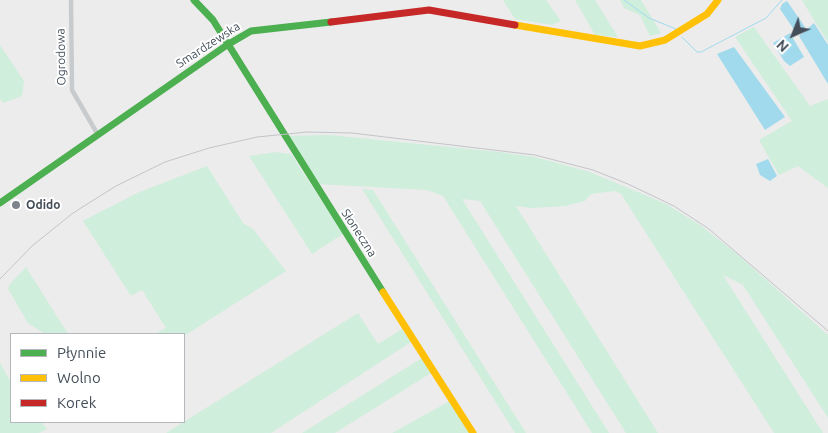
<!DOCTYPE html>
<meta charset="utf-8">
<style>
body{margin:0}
#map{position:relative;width:828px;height:433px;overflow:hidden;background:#edecec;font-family:Ubuntu,sans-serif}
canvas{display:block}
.legend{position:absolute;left:10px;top:333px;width:175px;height:90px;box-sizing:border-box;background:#fff;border:1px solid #b4b8bd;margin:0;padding:6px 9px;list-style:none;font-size:15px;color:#434e59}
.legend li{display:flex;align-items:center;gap:10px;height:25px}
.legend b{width:25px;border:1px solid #b4b8bd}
.north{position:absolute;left:768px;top:10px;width:50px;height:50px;-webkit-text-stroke:4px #fff;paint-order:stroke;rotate:224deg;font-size:14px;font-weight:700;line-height:20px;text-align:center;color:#434e59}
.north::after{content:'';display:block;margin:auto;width:18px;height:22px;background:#434e59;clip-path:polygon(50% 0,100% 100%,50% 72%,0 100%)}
</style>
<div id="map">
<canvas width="828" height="433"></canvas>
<ul class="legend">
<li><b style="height:6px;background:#4caf50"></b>Płynnie</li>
<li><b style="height:6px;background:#ffc107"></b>Wolno</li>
<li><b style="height:6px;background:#c62828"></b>Korek</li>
</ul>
<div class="north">N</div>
</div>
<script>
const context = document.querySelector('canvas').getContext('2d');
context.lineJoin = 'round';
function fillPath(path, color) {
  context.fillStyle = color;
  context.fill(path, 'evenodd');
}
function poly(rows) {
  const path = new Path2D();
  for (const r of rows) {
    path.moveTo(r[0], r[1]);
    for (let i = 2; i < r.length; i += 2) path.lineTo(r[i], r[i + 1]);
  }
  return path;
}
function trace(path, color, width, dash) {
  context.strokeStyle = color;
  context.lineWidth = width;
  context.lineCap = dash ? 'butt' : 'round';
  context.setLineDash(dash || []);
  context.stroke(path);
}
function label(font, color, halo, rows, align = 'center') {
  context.font = font + ' Ubuntu,sans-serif';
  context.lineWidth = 4;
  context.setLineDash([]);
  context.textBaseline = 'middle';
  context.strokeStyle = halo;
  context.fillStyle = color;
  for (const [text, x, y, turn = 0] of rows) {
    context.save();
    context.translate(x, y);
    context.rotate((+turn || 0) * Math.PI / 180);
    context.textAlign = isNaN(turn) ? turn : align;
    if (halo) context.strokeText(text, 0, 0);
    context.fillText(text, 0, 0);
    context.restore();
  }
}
const green = poly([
 [503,0,546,0,561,21,552,25,515,19],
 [575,0,595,0,618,37,595,35],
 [620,0,641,0,661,33,650,36,640,15,624,8],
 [802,0,828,0,828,42,815,22],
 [754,27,810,106,828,99,828,188,798,166,779,175,759,140,792,121,735,37],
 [0,45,24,81,22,96,3,103,0,99],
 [330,135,499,152,535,157,590,172,666,204,700,225,736,253,828,335,828,418,743,285,723,275,823,433,774,433,621,194,615,191,591,194,585,201,565,206,532,208,516,206,658,433,626,433,480,201,462,199,609,433,592,433,443,196,427,190,317,184,287,136],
 [275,152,291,154,343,234,312,254,249,156],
 [207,166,243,223,253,229,286,271,184,336,184,334,155,334,166,328,142,290,131,296,83,221,137,193],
 [362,189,373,190,526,433,515,433],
 [26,267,68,334,45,334,28,323,8,289,10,284],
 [358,313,378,344,402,329,411,342,271,433,166,433],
 [422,358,431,373,335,433,302,433],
 [0,363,11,382,11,422,41,422,47,429,39,433,0,433],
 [450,401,470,433,392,433]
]);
const water = poly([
 [787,1,805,27,797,34,780,9,782,4],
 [814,23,828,45,828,84,799,36],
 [790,33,804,57,790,66,784,61,773,43],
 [734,47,785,117,765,130,717,54],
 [768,159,777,176,770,181,760,175,756,164]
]);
const stream = poly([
 [624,0,649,18,676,29],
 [682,37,697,52,701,52,766,18,782,0]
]);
const street = poly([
 [71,0,72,90,98,135]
]);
const fast = poly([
 [194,0,213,20,383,292],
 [0,203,227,45,251,31,331,22]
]);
const slow = poly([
 [515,25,640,46,665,40,707,14,718,0],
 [383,292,473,433]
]);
const jam = poly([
 [331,22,429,10,515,25]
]);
const rail = poly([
 [0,279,32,246,73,213,116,186,165,162,209,148,257,137,307,132,352,133,535,155,593,170,628,184,674,206,709,229,828,331]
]);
const markers = [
 [16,205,5,"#7e858c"]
];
const streetNames = [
 ["Smardzewska",208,45,-33],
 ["Ogrodowa",61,57,-91],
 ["Słoneczna",359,233,57]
];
const poiNames = [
 ["Odido",26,205]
];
fillPath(green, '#cfeedc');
fillPath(water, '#a1daed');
trace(stream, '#a1daed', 1);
trace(street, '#c8cbcd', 4.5);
trace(fast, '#4caf50', 7);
trace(slow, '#ffc107', 7);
trace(jam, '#c62828', 7);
trace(rail, '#c2c4c7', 1);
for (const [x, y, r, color] of markers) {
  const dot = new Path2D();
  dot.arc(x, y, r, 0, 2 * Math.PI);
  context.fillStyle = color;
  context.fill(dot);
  trace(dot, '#fff', 2);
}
label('12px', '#434e59', '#fff', streetNames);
label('bold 12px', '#434e59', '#fff', poiNames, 'left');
</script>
